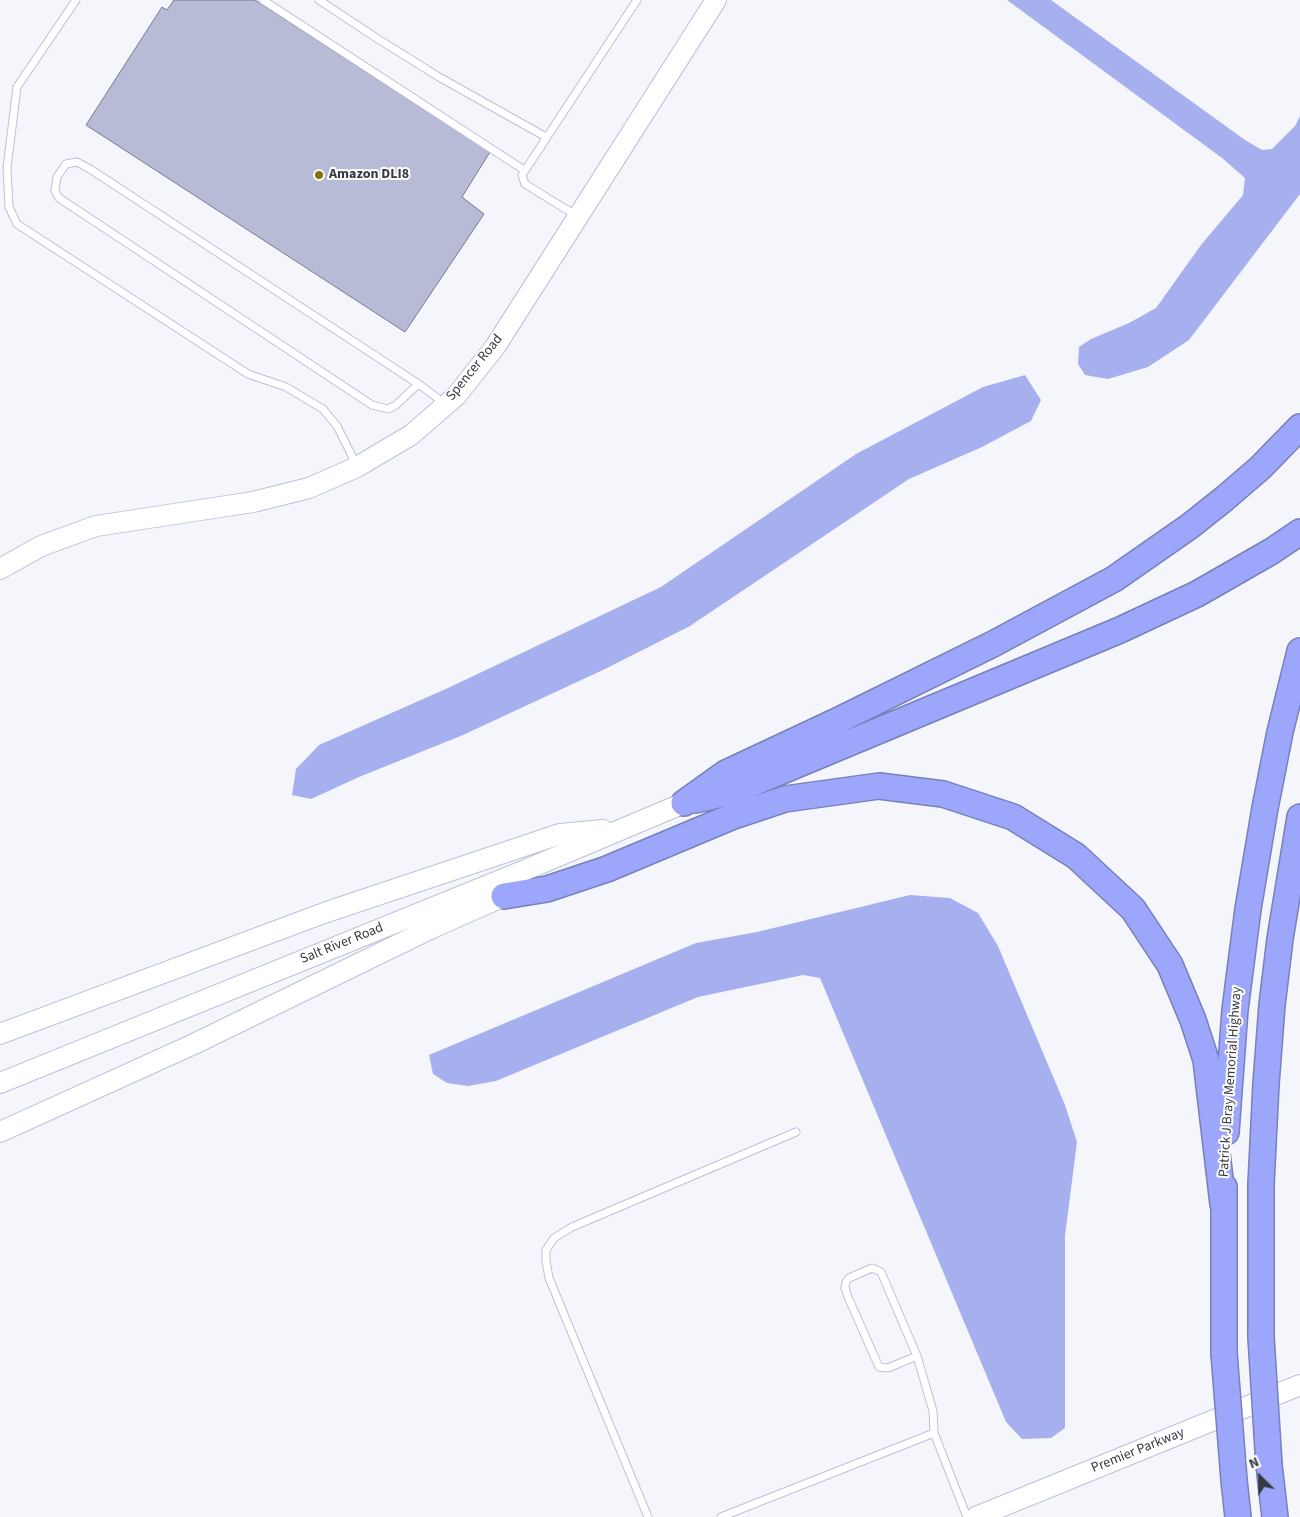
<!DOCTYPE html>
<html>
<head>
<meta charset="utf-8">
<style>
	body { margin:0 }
	#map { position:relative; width:1300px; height:1517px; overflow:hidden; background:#f5f6fc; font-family:"Source Sans 3",sans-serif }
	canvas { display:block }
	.north { position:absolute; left:1235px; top:1452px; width:50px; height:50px; -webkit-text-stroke:4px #fff; paint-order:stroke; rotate:337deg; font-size:14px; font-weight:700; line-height:20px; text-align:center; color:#363842 }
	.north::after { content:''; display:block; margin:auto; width:18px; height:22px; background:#363842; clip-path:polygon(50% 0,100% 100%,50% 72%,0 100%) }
</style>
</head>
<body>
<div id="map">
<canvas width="1300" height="1517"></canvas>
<div class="north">N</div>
</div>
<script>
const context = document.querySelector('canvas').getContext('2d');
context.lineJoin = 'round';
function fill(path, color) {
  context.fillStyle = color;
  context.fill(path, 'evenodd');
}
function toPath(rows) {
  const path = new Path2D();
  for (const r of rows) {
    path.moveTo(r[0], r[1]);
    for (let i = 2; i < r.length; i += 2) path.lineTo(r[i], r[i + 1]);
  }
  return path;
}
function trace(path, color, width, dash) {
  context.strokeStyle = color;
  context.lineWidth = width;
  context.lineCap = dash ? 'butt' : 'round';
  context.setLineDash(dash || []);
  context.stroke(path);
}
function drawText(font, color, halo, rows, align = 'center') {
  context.font = font + ' "Source Sans 3",sans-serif';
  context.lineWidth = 4;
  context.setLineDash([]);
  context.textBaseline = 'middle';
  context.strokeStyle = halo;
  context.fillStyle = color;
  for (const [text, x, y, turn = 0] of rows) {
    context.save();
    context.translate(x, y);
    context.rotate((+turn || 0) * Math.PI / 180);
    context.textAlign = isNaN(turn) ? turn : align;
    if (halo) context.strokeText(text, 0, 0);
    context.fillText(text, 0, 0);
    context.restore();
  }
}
const water = toPath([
	[1007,0,1051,0,1245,140,1262,150,1272,149,1295,126,1300,116,1300,194,1189,340,1148,367,1108,379,1085,375,1078,364,1079,347,1091,339,1129,323,1156,308,1201,245,1243,195,1245,178,1222,158],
	[1025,375,1041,400,1031,421,982,447,909,479,690,626,605,669,463,735,359,777,311,799,292,795,296,769,319,745,448,688,661,587,856,454,983,387],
	[910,895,950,898,978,913,998,946,1065,1105,1077,1142,1065,1236,1065,1428,1051,1438,1022,1439,1006,1422,820,978,803,975,698,997,496,1081,468,1086,447,1083,433,1074,429,1055,696,943,757,932]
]);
const building = toPath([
	[174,0,255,0,490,152,462,197,484,214,405,332,86,125,162,7,167,10,174,0]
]);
const lane = toPath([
	[76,0,17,87,7,168,9,207,17,224,248,374,286,387,323,409,337,426,356,464],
	[263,0,524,170],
	[319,0,378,39,439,77,546,137],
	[577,216,525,184,522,175,637,0],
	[420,385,90,169,77,162,66,164,57,177,55,191,59,198,372,405,388,409,396,405,415,387,420,385,444,403],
	[934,1433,967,1517],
	[648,1517,549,1278,546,1261,546,1250,554,1238,572,1227,796,1132],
	[721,1517,934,1433,933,1411,917,1356,881,1272,872,1268,849,1278,846,1282,845,1288,848,1297,879,1367,888,1368,917,1356]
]);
const secondary = toPath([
	[0,569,41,546,96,526,253,502,309,488,357,467,411,435,456,396,495,347,716,0],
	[0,1034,324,913,560,834,603,830],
	[0,1083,523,871,684,803],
	[0,1132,194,1044,432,928,518,890],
	[976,1517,1300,1385]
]);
const highway = toPath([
	[696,800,734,791,1120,630,1197,594,1272,551,1300,532],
	[684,803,726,773,837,721,993,644,1114,579,1190,526,1224,499,1260,468,1300,427],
	[504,896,547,889,607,869,731,817,785,799,879,786,943,794,1013,817,1076,856,1133,909,1170,965,1193,1020,1206,1060,1223,1204],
	[1226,1132,1235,1010,1248,909,1265,808,1280,732,1300,651],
	[1224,1187,1224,1353],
	[1261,1337,1261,1184,1266,1084,1272,1005,1280,939,1300,817],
	[1269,1465,1275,1517],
	[1234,1480,1238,1517]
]);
const highwayBridge = toPath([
	[1261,1337,1269,1465],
	[1224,1353,1234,1480]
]);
const markers = [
	[319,175,5,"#837212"]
];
const poiNames = [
	["Amazon DLI8",329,175]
];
const streetNames = [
	["Spencer Road",475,368,-51],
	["Salt River Road",342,944,-22],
	["Patrick J Bray Memorial Highway",1231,1082,-86],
	["Premier Parkway",1138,1451,-22]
];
fill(water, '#a7b0ee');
fill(building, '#b7bbd6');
trace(building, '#757992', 1);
trace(lane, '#bcc0db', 9);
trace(secondary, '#bcc0db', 22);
trace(highway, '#7880ba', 28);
trace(lane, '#fff', 7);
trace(secondary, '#fff', 20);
trace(highway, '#9ca6fa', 25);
trace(highwayBridge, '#7880ba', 28, []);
trace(highwayBridge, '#9ca6fa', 25);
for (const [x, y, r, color] of markers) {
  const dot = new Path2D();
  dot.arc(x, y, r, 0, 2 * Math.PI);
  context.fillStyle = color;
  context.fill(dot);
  trace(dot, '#fff', 2);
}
drawText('bold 14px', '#363842', '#fff', poiNames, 'left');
drawText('14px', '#363842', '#fff', streetNames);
</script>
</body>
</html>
